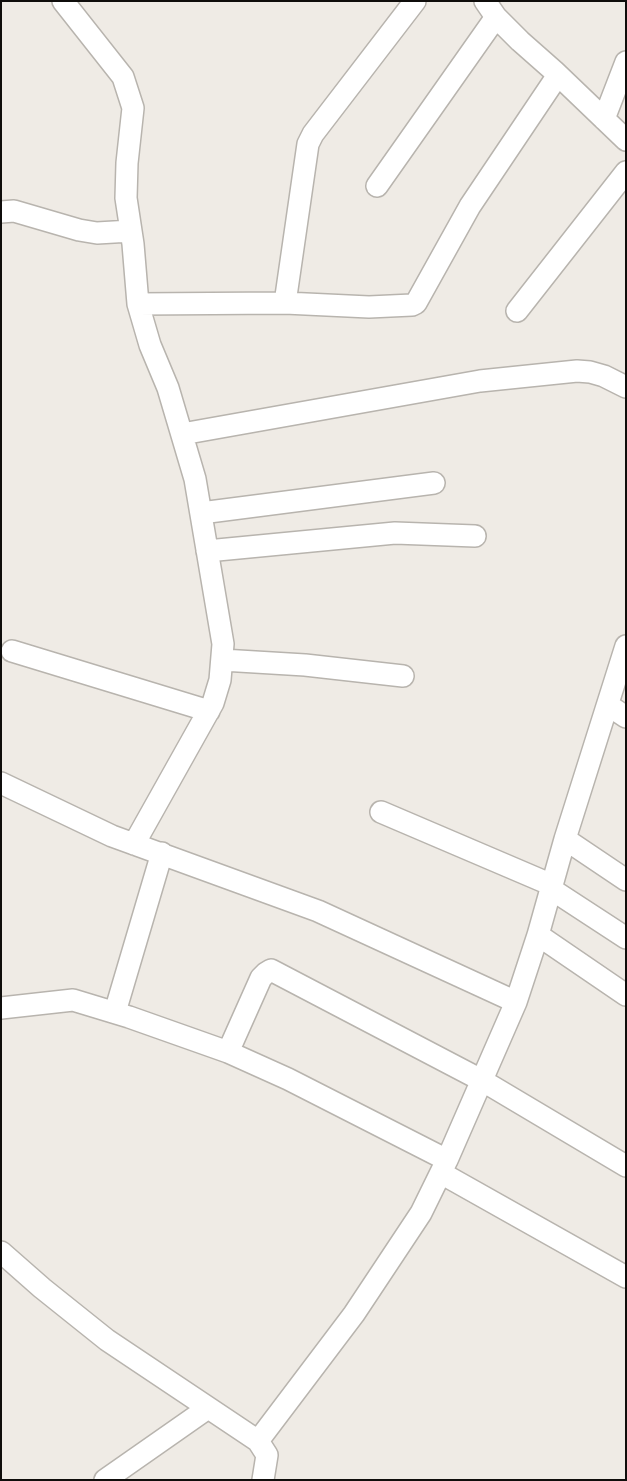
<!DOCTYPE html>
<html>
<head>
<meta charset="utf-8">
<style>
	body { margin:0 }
	#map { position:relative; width:627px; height:1481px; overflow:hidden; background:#efebe5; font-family:"Roboto Condensed",sans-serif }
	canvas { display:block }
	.frame { position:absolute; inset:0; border:2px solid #0f0d0b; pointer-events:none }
</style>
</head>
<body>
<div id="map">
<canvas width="627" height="1481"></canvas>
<div class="frame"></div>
</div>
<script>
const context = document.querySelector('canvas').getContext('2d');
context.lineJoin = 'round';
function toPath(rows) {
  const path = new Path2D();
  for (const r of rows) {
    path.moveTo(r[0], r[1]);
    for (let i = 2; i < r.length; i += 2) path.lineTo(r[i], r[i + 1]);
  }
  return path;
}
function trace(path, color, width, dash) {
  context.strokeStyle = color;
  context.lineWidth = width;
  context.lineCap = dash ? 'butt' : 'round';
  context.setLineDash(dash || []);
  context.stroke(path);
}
const street = toPath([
	[63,1,123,77,133,108,127,163,126,198,133,244,138,304,150,345,168,388,195,479,223,644,220,680,213,703,134,844],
	[485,1,496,17,520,41,554,71,626,140],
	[604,119,626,62],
	[377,186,496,17],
	[1,212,14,211,79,230,97,233,131,231],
	[285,303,308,144,313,134,415,1],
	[138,304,285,303,369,307,412,305,416,303,470,206,558,75],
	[517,311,626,172],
	[182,434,480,381,577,371,590,372,604,376,626,387],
	[201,513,434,483],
	[207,551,395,533,475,536],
	[12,651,209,711],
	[222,660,305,665,403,676],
	[608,705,626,717],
	[1,783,112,836,318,911,516,1002],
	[381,812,552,885],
	[565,839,626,880],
	[551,889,626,938],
	[538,935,626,995],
	[1,1008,73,1000,129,1017,228,1052,288,1079,447,1160],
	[115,1012,162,853],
	[228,1052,261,978,266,973,271,970,483,1081,626,1166],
	[441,1173,626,1277],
	[1,1252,42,1288,107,1340,258,1441,267,1455,263,1480],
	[258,1441,354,1314,421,1213,447,1160,516,1002,538,935,565,839,626,646],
	[105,1480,208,1408]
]);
trace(street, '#b8b4ae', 24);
trace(street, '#fff', 21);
</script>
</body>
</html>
